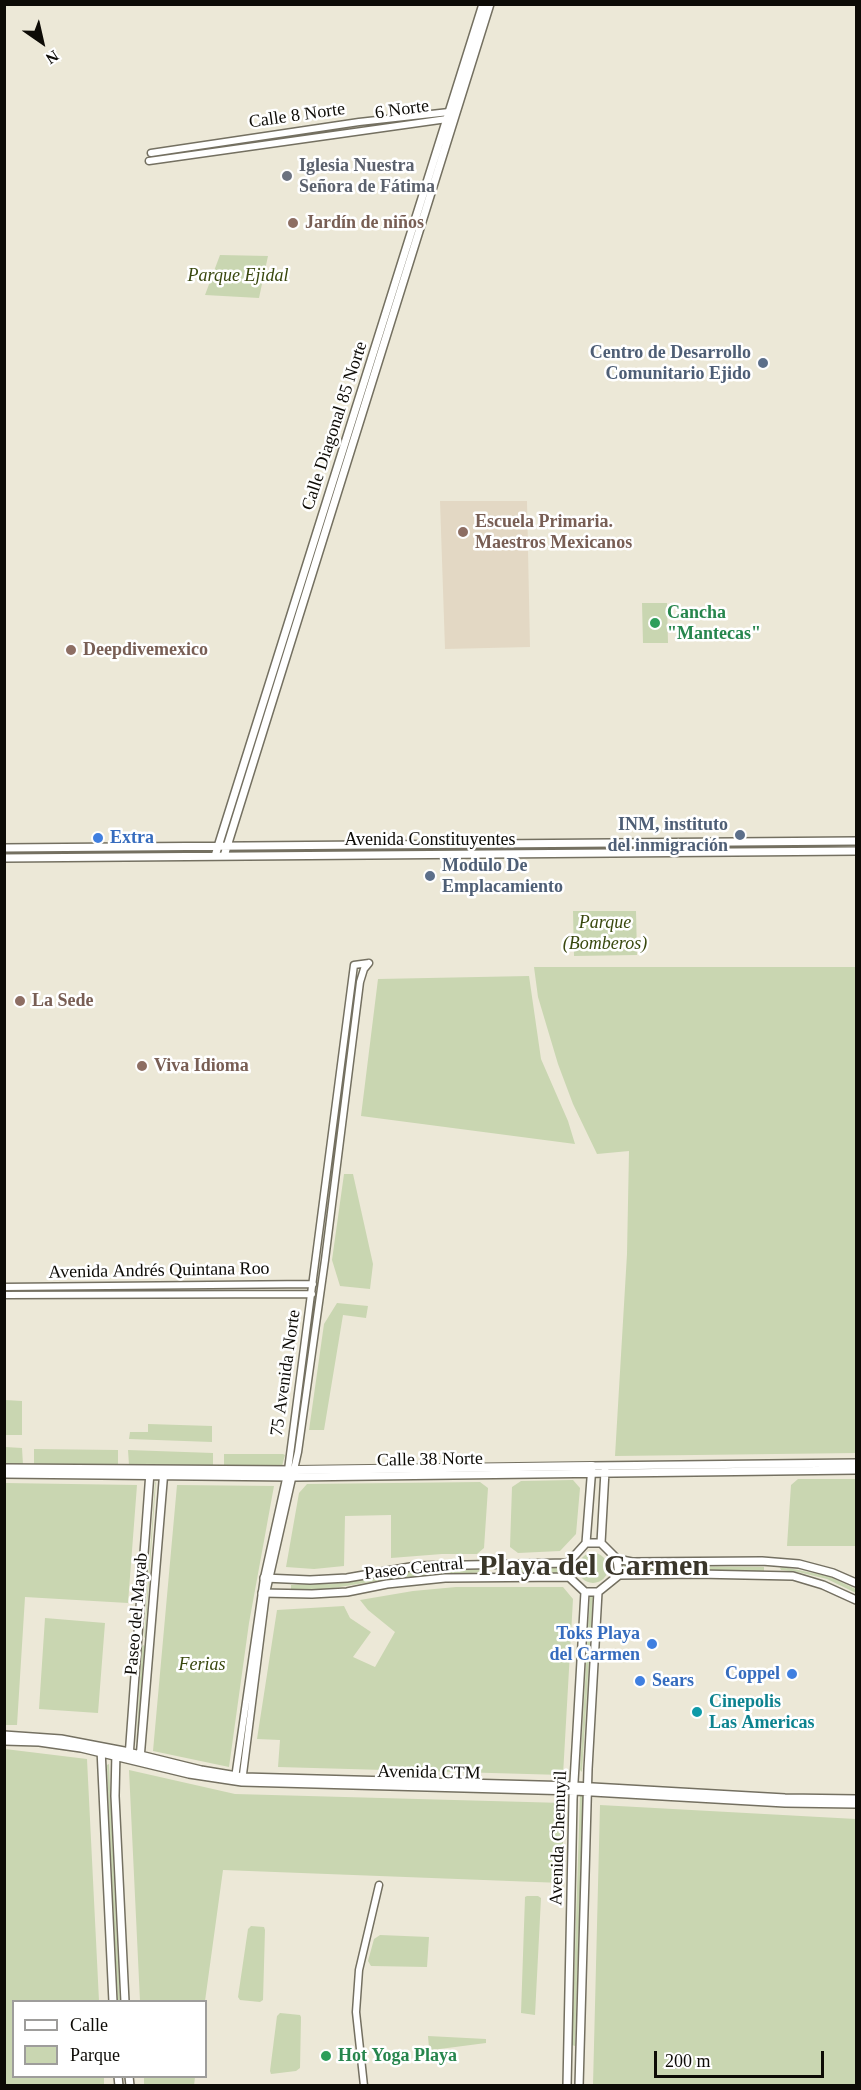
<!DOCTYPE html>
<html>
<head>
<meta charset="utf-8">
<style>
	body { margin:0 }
	#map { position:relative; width:861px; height:2090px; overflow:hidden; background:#ece8d7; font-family:"Times New Roman",serif }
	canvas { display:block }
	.frame { position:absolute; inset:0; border:6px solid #0d0b06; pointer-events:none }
	.legend { position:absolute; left:12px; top:2000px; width:195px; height:78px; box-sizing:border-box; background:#fff; border:2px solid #9e9d9b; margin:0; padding:8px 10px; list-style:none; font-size:18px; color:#0d0b06 }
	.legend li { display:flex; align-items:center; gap:12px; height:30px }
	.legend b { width:30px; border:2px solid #9e9d9b }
	.north { position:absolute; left:12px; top:12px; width:60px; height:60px; -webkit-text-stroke:4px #fff; paint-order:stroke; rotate:146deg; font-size:16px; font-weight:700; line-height:24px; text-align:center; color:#0d0b06 }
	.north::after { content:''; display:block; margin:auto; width:21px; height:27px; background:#0d0b06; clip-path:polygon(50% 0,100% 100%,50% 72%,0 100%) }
	.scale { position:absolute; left:654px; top:2051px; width:170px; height:27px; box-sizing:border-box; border:3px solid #0d0b06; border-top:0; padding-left:8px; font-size:18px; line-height:21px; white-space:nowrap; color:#0d0b06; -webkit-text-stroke:4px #fff; paint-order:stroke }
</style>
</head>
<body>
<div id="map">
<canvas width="861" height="2090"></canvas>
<div class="frame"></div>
<ul class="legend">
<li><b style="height:8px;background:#fff"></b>Calle</li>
<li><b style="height:16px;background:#c9d6b1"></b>Parque</li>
</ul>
<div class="north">N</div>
<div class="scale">200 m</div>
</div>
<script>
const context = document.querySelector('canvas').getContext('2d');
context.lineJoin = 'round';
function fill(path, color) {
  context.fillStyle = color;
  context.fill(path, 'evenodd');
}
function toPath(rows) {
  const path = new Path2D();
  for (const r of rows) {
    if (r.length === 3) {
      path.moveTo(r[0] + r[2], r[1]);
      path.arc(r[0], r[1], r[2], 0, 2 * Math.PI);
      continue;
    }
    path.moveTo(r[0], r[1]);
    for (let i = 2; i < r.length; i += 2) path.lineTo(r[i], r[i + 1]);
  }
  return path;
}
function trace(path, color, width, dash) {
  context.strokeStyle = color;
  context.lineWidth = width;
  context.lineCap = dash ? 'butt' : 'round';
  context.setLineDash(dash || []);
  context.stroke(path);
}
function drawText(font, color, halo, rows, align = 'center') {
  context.font = font + ' "Times New Roman",serif';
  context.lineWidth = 5;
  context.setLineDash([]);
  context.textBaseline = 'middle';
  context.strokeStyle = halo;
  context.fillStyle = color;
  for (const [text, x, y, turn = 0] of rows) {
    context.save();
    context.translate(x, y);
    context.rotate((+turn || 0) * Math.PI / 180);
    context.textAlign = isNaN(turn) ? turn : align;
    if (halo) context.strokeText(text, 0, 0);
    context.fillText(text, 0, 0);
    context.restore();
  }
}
const education = toPath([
	[440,501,527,501,530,647,445,649]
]);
const green = toPath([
	[220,255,268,256,259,298,205,295],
	[642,603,667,603,668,643,643,643],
	[821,844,823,846,820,848,739,847,742,845],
	[632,846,634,848,630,850,549,851,547,849],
	[727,846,730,847,727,848,643,848],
	[346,849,348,851,346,853,232,853,231,851],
	[209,850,210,852,208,853,129,854,127,853,129,851],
	[573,911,636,911,637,955,574,956],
	[534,967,856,967,856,1453,615,1456,627,1254,629,1151,597,1154,573,1104,558,1064,538,997],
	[529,976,541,1059,568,1121,575,1144,361,1116,378,979],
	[344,1174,353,1174,373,1264,370,1289,340,1286,332,1260],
	[337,1303,368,1306,366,1318,343,1315,324,1430,309,1430,324,1324],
	[5,1400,22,1401,22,1435,5,1435],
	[148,1424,212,1426,212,1442,129,1439,130,1432,148,1432],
	[5,1447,22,1448,23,1465,5,1465],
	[34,1449,118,1450,118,1465,34,1465],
	[128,1450,213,1453,213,1465,129,1465],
	[224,1454,283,1454,285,1455,282,1466,224,1466],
	[798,1479,856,1479,856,1546,787,1546,791,1485],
	[573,1480,580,1488,576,1534,560,1551,518,1553,510,1547,512,1487,521,1481],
	[156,1481,145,1637,144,1638,155,1483],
	[480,1482,488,1488,484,1548,477,1554,442,1554,391,1558,391,1515,345,1516,344,1566,314,1569,286,1567,299,1493,307,1484],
	[5,1483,137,1485,128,1603,25,1597,17,1725,5,1725],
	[177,1485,274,1486,249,1623,229,1767,153,1751],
	[593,1568,15],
	[622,1565,633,1566,764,1567,764,1571,757,1571,622,1570],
	[783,1567,828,1576,856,1589,856,1593,827,1579,798,1572,781,1570,780,1568],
	[507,1568,563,1568,563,1573,505,1573,504,1571],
	[483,1569,485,1572,389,1579,327,1589,291,1589,291,1585,343,1583,400,1573],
	[456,1587,563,1587,573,1599,563,1775,278,1767,280,1740,257,1739,277,1610,344,1606,350,1618,371,1632,353,1657,375,1667,395,1632,368,1610,360,1600,413,1591],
	[590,1596,593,1596,582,1772,580,1770],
	[45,1618,105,1623,98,1713,39,1709],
	[144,1645,145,1647,136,1747,142,1646],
	[5,1749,87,1759,99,2001,14,2002,14,2076,104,2077,104,2085,5,2085],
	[109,1764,115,1902,120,2002,118,2001,113,1903,107,1765],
	[129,1770,235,1794,564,1803,562,1883,223,1870,205,2001,140,2001],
	[580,1796,583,1796,575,2046,572,2045],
	[600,1805,856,1819,856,2085,593,2085],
	[527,1896,538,1896,541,1898,535,2015,521,2013,525,1897],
	[251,1926,264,1927,265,1930,263,2000,260,2002,240,2000,238,1997,248,1929],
	[380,1935,429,1937,427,1967,371,1966,368,1961,374,1939],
	[280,2013,300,2015,301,2017,300,2068,296,2071,271,2074,270,2071,277,2016],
	[428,2036,486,2039,486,2043,432,2050,429,2048],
	[144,2077,144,2076,195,2077,194,2086,144,2085]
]);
const tertiary = toPath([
	[151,153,359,122,449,112],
	[149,161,447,119],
	[4,1287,313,1284],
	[4,1295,312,1294],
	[235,1778,264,1578,288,1470,354,965,369,963],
	[242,1782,266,1593,298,1452,325,1260,360,982,364,969,369,963],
	[364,2086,356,2012,359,1970,379,1885]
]);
const secondary = toPath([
	[4,848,856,841],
	[215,856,483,4],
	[224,856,490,4],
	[4,858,856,851],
	[4,1468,295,1470],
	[4,1474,293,1477,856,1470],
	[586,1543,592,1466,856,1463],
	[586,1543,568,1563,569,1577,585,1592,598,1592,619,1575],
	[586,1543,601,1543,617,1559,619,1575],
	[601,1543,605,1471],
	[617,1559,632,1562,762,1561,799,1564,833,1573,856,1583],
	[619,1575,697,1574,793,1576,823,1585,856,1600],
	[264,1578,310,1580,347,1578,416,1566,568,1563],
	[262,1593,312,1594,347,1592,387,1584,445,1578,569,1577],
	[4,1735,61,1739,124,1751,201,1770,243,1777,575,1786,785,1798,856,1799],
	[4,1741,39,1742,81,1748,189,1774,242,1782,575,1791,785,1803,856,1804],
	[101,1749,113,2002],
	[116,1752,115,1796,125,2002],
	[129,1757,150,1472],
	[140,1759,164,1470],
	[118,2076,119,2086],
	[129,2076,130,2086],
	[567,2086,573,1799,585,1592],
	[579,2086,588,1769,598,1592]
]);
const primary = toPath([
	[295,1470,592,1466]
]);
const markers = [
	[287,176,6,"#6b7280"],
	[293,223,6,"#8d6e63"],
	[763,363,6,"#5c6f8a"],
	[463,532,6,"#8d6e63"],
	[655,623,6,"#2e9e5b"],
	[71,650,6,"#8d6e63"],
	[740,835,6,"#5c6f8a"],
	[98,838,6,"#3f7fe0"],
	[430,876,6,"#5c6f8a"],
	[20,1001,6,"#8d6e63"],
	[142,1066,6,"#8d6e63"],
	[652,1644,6,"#3f7fe0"],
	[792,1674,6,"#3f7fe0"],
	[640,1681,6,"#3f7fe0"],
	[697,1712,6,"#0f9aa8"],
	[326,2056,6,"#2e9e5b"]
];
const streetNames = [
	["6 Norte",402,110,-8],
	["Calle 8 Norte",297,116,-8],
	["Calle Diagonal 85 Norte",335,426,-72],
	["Avenida Constituyentes",430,840],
	["Avenida Andrés Quintana Roo",159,1271,-1],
	["75 Avenida Norte",286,1373,-82],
	["Calle 38 Norte",430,1460,-1],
	["Paseo Central",414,1569,-6],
	["Paseo del Mayab",137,1614,-85],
	["Avenida CTM",429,1773,1],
	["Avenida Chemuyil",559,1838,-88]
];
const worshipNames = [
	["Iglesia Nuestra",299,166],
	["Señora de Fátima",299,187]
];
const educationNames = [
	["Jardín de niños",305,223],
	["Escuela Primaria.",475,522],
	["Maestros Mexicanos",475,543],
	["Deepdivemexico",83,650],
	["La Sede",32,1001],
	["Viva Idioma",154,1066]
];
const parkNames = [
	["Parque Ejidal",238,276],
	["Parque",605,923],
	["(Bomberos)",605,944],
	["Ferias",202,1665]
];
const serviceNames = [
	["Centro de Desarrollo",751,353],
	["Comunitario Ejido",751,374],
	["INM, instituto",728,825],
	["del inmigración",728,846],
	["Modulo De",442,866,"left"],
	["Emplacamiento",442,887,"left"]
];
const leisureNames = [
	["Cancha",667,613],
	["\"Mantecas\"",667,634],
	["Hot Yoga Playa",338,2056]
];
const shopNames = [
	["Extra",110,838],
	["Toks Playa",640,1634,"right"],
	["del Carmen",640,1655,"right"],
	["Coppel",780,1674,"right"],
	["Sears",652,1681]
];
const cultureNames = [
	["Cinepolis",709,1702],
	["Las Americas",709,1723]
];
const townNames = [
	["Playa del Carmen",594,1567]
];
fill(education, '#e3d8c4');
fill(green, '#c9d6b1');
trace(tertiary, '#747061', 9);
trace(secondary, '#747061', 10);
trace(primary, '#747061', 10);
trace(tertiary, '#fff', 6);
trace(secondary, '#fff', 7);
trace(primary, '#fff', 8);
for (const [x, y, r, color] of markers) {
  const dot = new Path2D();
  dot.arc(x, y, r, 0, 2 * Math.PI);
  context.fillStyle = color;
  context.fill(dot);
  trace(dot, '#fff', 2);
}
drawText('18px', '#0d0b06', '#fff', streetNames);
drawText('bold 18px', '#5b616d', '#fff', worshipNames, 'left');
drawText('bold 18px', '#785e54', '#fff', educationNames, 'left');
drawText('italic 18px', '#39480e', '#fff', parkNames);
drawText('bold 18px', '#4e5e75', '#fff', serviceNames, 'right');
drawText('bold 18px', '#27864d', '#fff', leisureNames, 'left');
drawText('bold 18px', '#366cbe', '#fff', shopNames, 'left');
drawText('bold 18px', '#0d838f', '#fff', cultureNames, 'left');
drawText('bold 30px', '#3a362a', '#fff', townNames);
</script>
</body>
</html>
